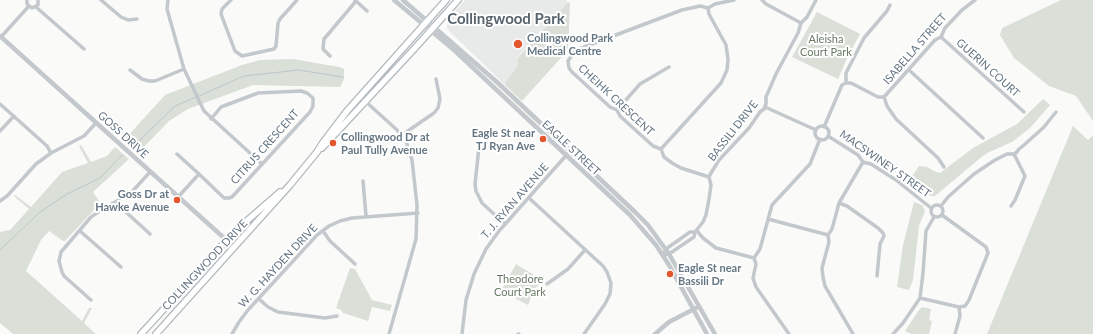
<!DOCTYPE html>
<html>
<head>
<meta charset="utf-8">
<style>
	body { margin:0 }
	canvas { display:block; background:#fafaf8 }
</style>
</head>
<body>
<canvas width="1093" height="334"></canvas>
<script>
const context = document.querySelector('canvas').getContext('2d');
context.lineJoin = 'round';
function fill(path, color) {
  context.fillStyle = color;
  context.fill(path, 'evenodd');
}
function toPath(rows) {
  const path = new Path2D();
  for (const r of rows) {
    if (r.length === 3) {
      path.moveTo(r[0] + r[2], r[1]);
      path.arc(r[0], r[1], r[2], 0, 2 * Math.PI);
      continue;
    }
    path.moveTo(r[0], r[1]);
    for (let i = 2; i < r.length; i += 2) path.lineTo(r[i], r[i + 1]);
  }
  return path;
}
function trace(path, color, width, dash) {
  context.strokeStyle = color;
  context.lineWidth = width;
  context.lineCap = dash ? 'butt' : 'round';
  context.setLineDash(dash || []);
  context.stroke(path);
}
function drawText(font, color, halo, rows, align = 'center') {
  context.font = font + ' Lato,sans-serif';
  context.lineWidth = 4;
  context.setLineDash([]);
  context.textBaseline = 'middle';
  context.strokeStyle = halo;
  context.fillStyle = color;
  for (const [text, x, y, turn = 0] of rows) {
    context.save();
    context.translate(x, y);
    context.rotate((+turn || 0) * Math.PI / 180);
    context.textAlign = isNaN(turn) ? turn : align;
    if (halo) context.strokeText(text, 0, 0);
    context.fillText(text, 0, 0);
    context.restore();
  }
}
const built = toPath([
	[465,0,567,0,567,3,516,59,518,61,517,67,506,81,505,85,447,29,447,23,450,16]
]);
const green = toPath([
	[1061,0,1093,0,1093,132,1093,121,1076,96,1049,86,1014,58,1000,35,1002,28],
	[570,2,568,50,522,101,505,85,506,81,517,67,518,61,516,60,567,3],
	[817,12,860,34,848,56,838,79,792,57],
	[293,59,339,67,344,69,344,79,340,87,253,85,188,109,169,121,139,152,125,139,165,95,242,65,260,60],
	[1043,99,1050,105,1030,128,1012,142,987,153,979,159,935,196,931,196,908,182,919,166,927,167,936,172,940,173,973,148,1017,124],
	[1073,126,1088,140,1093,135,1093,334,987,334],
	[81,145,91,162,107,156,115,147,129,159,93,192,101,204,94,210,65,241,63,241,49,231,41,240,26,271,82,321,89,308,92,308,84,323,96,334,13,334,0,323,0,232,10,230,29,209,14,196,15,195,31,207,62,172,88,163,79,146],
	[914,202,922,205,925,211,919,226,913,280,909,290,897,287,903,245],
	[516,264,544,281,534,289,528,305,501,291],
	[350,268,355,269,372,300,392,305,390,311,372,307,368,321,343,313,341,310,336,308],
	[922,307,931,309,929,320,932,321,929,334,911,334,905,331,919,310]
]);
const stream = toPath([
	[199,96,244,76,299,70,343,77],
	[137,143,175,106,196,97],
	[0,250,40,212,67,194,100,178,122,155]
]);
const minor = toPath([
	[27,0,27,4,32,8,38,5,38,0],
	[101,0,121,17,128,20,137,19],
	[168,0,167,9,184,69,204,111,262,164],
	[231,0,222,9,221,14,235,51,242,56,274,49,276,46,278,23,280,19,297,0],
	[355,0,367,11],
	[762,0,766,4,801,23],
	[36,7,84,49],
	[1,37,29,6],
	[941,37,1024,112],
	[330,56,323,49,324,39,356,1],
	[130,70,142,79,149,81,155,81,184,69],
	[909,70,983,138],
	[846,83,846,73,864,38,887,11,890,5],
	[884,97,887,106,896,119,938,158,944,167],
	[364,100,397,130,406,141,412,160,417,205,416,239,389,334],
	[0,104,47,146,51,153],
	[765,107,816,130],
	[617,110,640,84,669,67],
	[822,133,7],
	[824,127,842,85,846,83,851,83,878,97,884,97,935,40,941,37,945,28,962,10,975,0],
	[0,131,14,116],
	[402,135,434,113,438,108,440,99,436,79],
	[828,136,858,155,863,162,871,164,896,180,931,208],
	[479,147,475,184,476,191,482,203,505,224],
	[661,149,721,83,727,70,728,59,726,45,709,14,708,8],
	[177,154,199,174],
	[709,177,681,168,672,163,664,157,661,149,653,146,620,116,617,110,610,107,572,72,569,68,568,61,574,52,584,47,682,10,700,6,708,8,715,4,734,0],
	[363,181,366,216],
	[178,197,199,174,224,198,229,198,232,197,310,112,313,106,313,98,307,93,301,91,258,93,221,107,211,119],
	[529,198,603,266,607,272,611,283,610,294,605,304,584,334],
	[0,201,7,196,36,164,51,153,84,136,96,123],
	[116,203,150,234],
	[839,203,847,206,878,228,883,233,884,236,880,244,877,276],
	[937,211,6],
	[941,206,948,197,974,174,995,160,1007,154,1014,154,1017,152,1019,149,1024,145,1044,127,1056,112],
	[1011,206,1015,200,1025,176,1014,154],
	[768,219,828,235],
	[80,231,121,267],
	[323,231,330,241,355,264],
	[697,231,703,238,716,248,754,258,760,249,772,205,810,164,820,139],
	[663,255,669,254,694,237,695,232,703,222,706,215,709,199,711,185,709,177,711,173,719,160,749,128,760,112,764,109,766,104,766,97,776,74,798,33,801,23,807,17,816,0],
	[663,255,666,249,690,232,695,232],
	[754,258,756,264,753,278,756,287,789,334],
	[547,284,568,269,585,250],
	[920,298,959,307,965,306,969,300,988,253,986,247,942,215],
	[259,299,268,307,278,312,325,318,337,316],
	[91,300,64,276,62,272,59,261,61,252,91,217,104,208,130,194,150,172],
	[232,334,239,322,248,310,317,235,329,226,340,221,352,218,418,213],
	[462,334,466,300,474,274,486,249,499,231,570,151],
	[518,334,519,334],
	[853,334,825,286,823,277,822,268,829,242,828,235,832,229,839,203,863,162],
	[893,334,903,323,920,298,923,273,926,231,934,217],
	[955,334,960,316,959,307]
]);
const tertiary = toPath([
	[394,0,454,50,630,215,656,245,669,265,707,334],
	[403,0,498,83,635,212,648,225,669,254,715,334],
	[0,36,234,247],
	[655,334,669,322,696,308]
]);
const secondary = toPath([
	[322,148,415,48,458,0],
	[141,334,234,232,280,192],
	[156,334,290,185,317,152,322,144,347,111,446,0]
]);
const markers = [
	[518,44,5,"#e4572e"],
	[543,139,4,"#e4572e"],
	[333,143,4,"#e4572e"],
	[177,200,4,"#e4572e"],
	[670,274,4,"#e4572e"]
];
const poiNames = [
	["Collingwood Park",527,38],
	["Medical Centre",527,51],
	["Eagle St near",535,133,"right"],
	["TJ Ryan Ave",535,146,"right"],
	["Collingwood Dr at",341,137],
	["Paul Tully Avenue",341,150],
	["Goss Dr at",169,194,"right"],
	["Hawke Avenue",169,207,"right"],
	["Eagle St near",678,268],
	["Bassili Dr",678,281]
];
const parkNames = [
	["Aleisha",826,39],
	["Court Park",826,52],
	["Theodore",520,279],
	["Court Park",520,292]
];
const streetNames = [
	["ISABELLA STREET",915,49,-49],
	["GUERIN COURT",988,68,42],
	["CHEIHK CRESCENT",616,100,43],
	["BASSILI DRIVE",733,131,-52],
	["GOSS DRIVE",123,135,42],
	["CITRUS CRESCENT",265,147,-48],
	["EAGLE STREET",571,148,43],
	["MACSWINEY STREET",885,164,35],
	["T. J. RYAN AVENUE",515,201,-49],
	["COLLINGWOOD DRIVE",205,265,-47],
	["W. G. HAYDEN DRIVE",278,266,-47]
];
const districtNames = [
	["Collingwood Park",506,19]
];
fill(built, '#e8e9e9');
fill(green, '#dadfd7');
trace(stream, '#bbc7cb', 1);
trace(secondary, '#b3babf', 8);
trace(minor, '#c3c8cc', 3.5);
trace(tertiary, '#c3c8cc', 4.5);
trace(secondary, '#fff', 5.5);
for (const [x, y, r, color] of markers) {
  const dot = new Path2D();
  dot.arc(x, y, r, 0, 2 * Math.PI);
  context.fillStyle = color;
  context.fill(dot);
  trace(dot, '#fff', 1.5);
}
drawText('bold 11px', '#657683', '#fff', poiNames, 'left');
drawText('11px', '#687a64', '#fff', parkNames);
drawText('11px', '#657683', '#fff', streetNames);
drawText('bold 15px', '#57646e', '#fff', districtNames);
</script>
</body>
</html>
